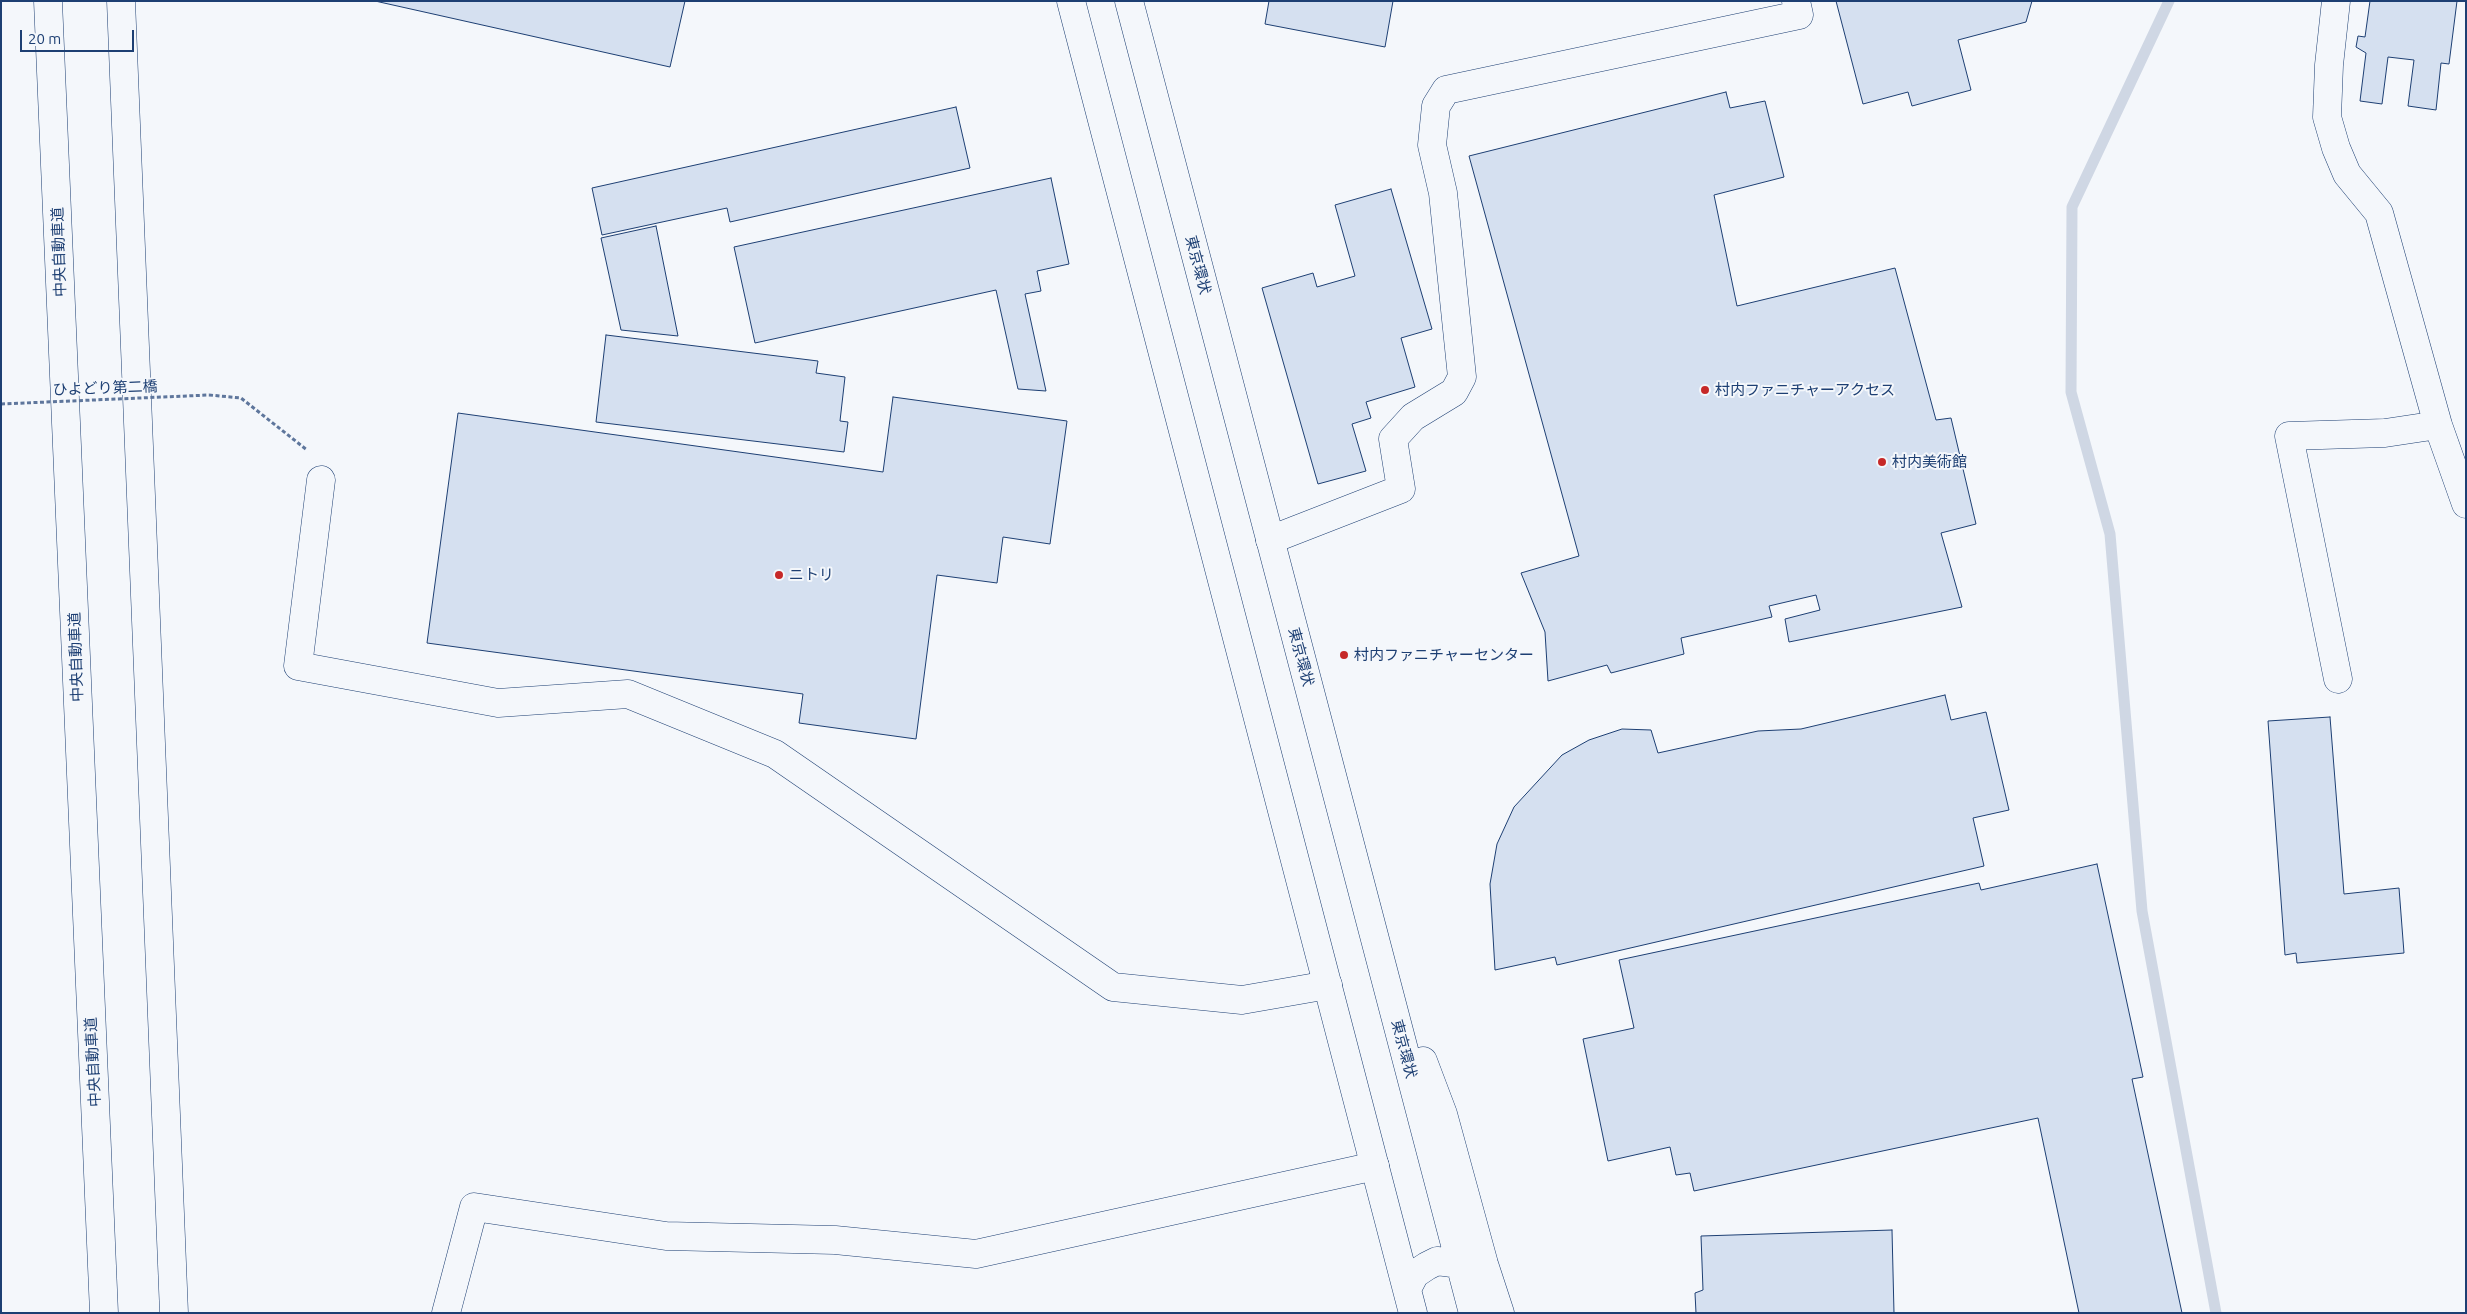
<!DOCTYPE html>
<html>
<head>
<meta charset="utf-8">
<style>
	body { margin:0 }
	#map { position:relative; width:2467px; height:1314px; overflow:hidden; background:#f4f7fb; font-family:Ubuntu,sans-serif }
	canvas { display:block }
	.frame { position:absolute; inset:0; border:2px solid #1d3f73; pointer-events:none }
	.scale { position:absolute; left:20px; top:30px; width:114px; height:22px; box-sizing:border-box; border:2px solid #1d3f73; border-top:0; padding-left:6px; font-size:15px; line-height:18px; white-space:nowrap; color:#1d3f73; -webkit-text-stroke:4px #f4f7fb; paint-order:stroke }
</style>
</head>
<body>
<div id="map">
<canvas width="2467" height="1314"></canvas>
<div class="frame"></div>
<div class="scale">20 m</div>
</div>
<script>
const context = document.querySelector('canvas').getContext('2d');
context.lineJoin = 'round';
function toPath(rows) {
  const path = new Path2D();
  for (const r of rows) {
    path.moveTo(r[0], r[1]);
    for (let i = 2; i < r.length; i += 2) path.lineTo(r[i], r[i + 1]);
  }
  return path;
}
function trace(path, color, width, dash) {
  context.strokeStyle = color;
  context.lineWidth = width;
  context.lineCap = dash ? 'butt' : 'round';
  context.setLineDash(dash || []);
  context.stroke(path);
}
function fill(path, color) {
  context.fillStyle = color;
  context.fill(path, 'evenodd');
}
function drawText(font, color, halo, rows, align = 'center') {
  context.font = font + ' Ubuntu,"Noto Sans JP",sans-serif';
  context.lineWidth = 4;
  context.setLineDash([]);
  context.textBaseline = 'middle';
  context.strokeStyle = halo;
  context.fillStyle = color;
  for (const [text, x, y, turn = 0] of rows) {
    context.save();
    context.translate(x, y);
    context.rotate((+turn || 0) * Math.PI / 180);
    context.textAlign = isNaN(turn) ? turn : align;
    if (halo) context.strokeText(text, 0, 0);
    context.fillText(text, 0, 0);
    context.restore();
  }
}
const stream = toPath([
	[2169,1,2072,207,2071,392,2110,534,2142,911,2216,1313]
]);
const building = toPath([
	[375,1,685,1,670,67,375,1],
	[1269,1,1393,1,1385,47,1265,24,1269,1],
	[1836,1,2032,1,2026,22,1958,40,1971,90,1912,106,1908,92,1863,104,1836,1],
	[2370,1,2457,1,2449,64,2441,63,2436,110,2408,106,2414,60,2388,57,2382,104,2360,101,2366,53,2356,47,2358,36,2365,37,2370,1],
	[1726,92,1730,108,1765,101,1784,177,1714,195,1737,306,1895,268,1936,420,1951,418,1976,524,1941,533,1962,607,1789,642,1785,619,1820,610,1816,595,1769,606,1772,617,1681,638,1684,654,1611,673,1607,665,1548,681,1545,632,1521,573,1579,556,1469,156,1726,92],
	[956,107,970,168,730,222,727,208,602,235,592,188,956,107],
	[1051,178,1069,264,1037,271,1041,291,1025,294,1046,391,1018,389,996,290,755,343,734,247,1051,178],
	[1391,189,1432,329,1401,338,1415,387,1366,402,1371,418,1352,424,1366,471,1318,484,1262,288,1313,273,1317,287,1355,276,1335,205,1391,189],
	[656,226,678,336,621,330,601,238,656,226],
	[606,335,818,361,816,373,845,377,840,421,848,422,844,452,596,422,606,335],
	[893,397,1067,421,1050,544,1003,537,997,583,937,575,916,739,799,723,803,694,427,643,458,413,883,472,893,397],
	[1945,695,1951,720,1986,712,2009,810,1973,818,1984,866,1557,965,1555,957,1495,970,1490,884,1497,844,1514,807,1562,755,1589,740,1622,729,1651,730,1658,753,1758,731,1801,729,1945,695],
	[2330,717,2344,894,2399,888,2404,953,2297,963,2296,953,2285,955,2268,721,2330,717],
	[2097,864,2143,1077,2132,1079,2182,1313,2079,1313,2038,1118,1694,1191,1690,1173,1676,1175,1670,1147,1608,1161,1583,1039,1634,1028,1619,960,1979,883,1981,890,2097,864],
	[1892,1230,1894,1313,1696,1313,1695,1293,1703,1290,1701,1236,1892,1230]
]);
const path = toPath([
	[209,395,241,398,307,450]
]);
const minor = toPath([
	[2336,1,2329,65,2327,117,2336,148,2347,174,2379,213,2438,425,2466,504],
	[321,480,298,666,498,703,628,694,775,754,1113,987,1242,1000,1328,985],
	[1270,540,1401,489,1393,439,1413,417,1454,392,1462,377,1443,193,1432,145,1436,106,1446,90,1799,15,1796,1],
	[2338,679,2289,436,2385,433,2438,425],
	[446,1313,474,1207,666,1236,835,1240,976,1254,1375,1166]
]);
const highway = toPath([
	[48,1,104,1313],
	[121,1,174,1313],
	[1071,1,1413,1313],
	[1129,1,1473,1313],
	[1423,1061,1443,1114,1484,1264,1500,1313],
	[1407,1289,1415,1274,1427,1266,1437,1261,1460,1264]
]);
const pathBridge = toPath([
	[1,404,209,395]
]);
const markers = [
	[1705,390,5,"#c62828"],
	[1882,462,5,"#c62828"],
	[779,575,5,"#c62828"],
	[1344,655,5,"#c62828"]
];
const streetNames = [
	["中央自動車道",59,252,-92],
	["東京環状",1198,265,75],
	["ひよどり第二橋",105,388,-2],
	["中央自動車道",76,657,-92],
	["東京環状",1301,657,75],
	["東京環状",1404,1049,75],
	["中央自動車道",93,1062,-93]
];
const poiNames = [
	["村内ファニチャーアクセス",1715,390],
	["村内美術館",1892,462],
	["ニトリ",789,575],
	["村内ファニチャーセンター",1354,655]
];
trace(stream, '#cfd7e4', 11);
fill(building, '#d5e0f0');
trace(building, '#1d3f73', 1);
trace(minor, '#1d3f73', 29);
trace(highway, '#1d3f73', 29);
trace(path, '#5e769c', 3, [4, 2.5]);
trace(minor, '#f4f7fb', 28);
trace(highway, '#f4f7fb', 28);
trace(pathBridge, '#5e769c', 3, [4, 2.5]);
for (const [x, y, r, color] of markers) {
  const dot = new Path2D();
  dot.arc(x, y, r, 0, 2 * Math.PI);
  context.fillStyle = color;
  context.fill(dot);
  trace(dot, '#f4f7fb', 2);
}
drawText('15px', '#1d3f73', '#f4f7fb', streetNames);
drawText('15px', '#1d3f73', '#f4f7fb', poiNames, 'left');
</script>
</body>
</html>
